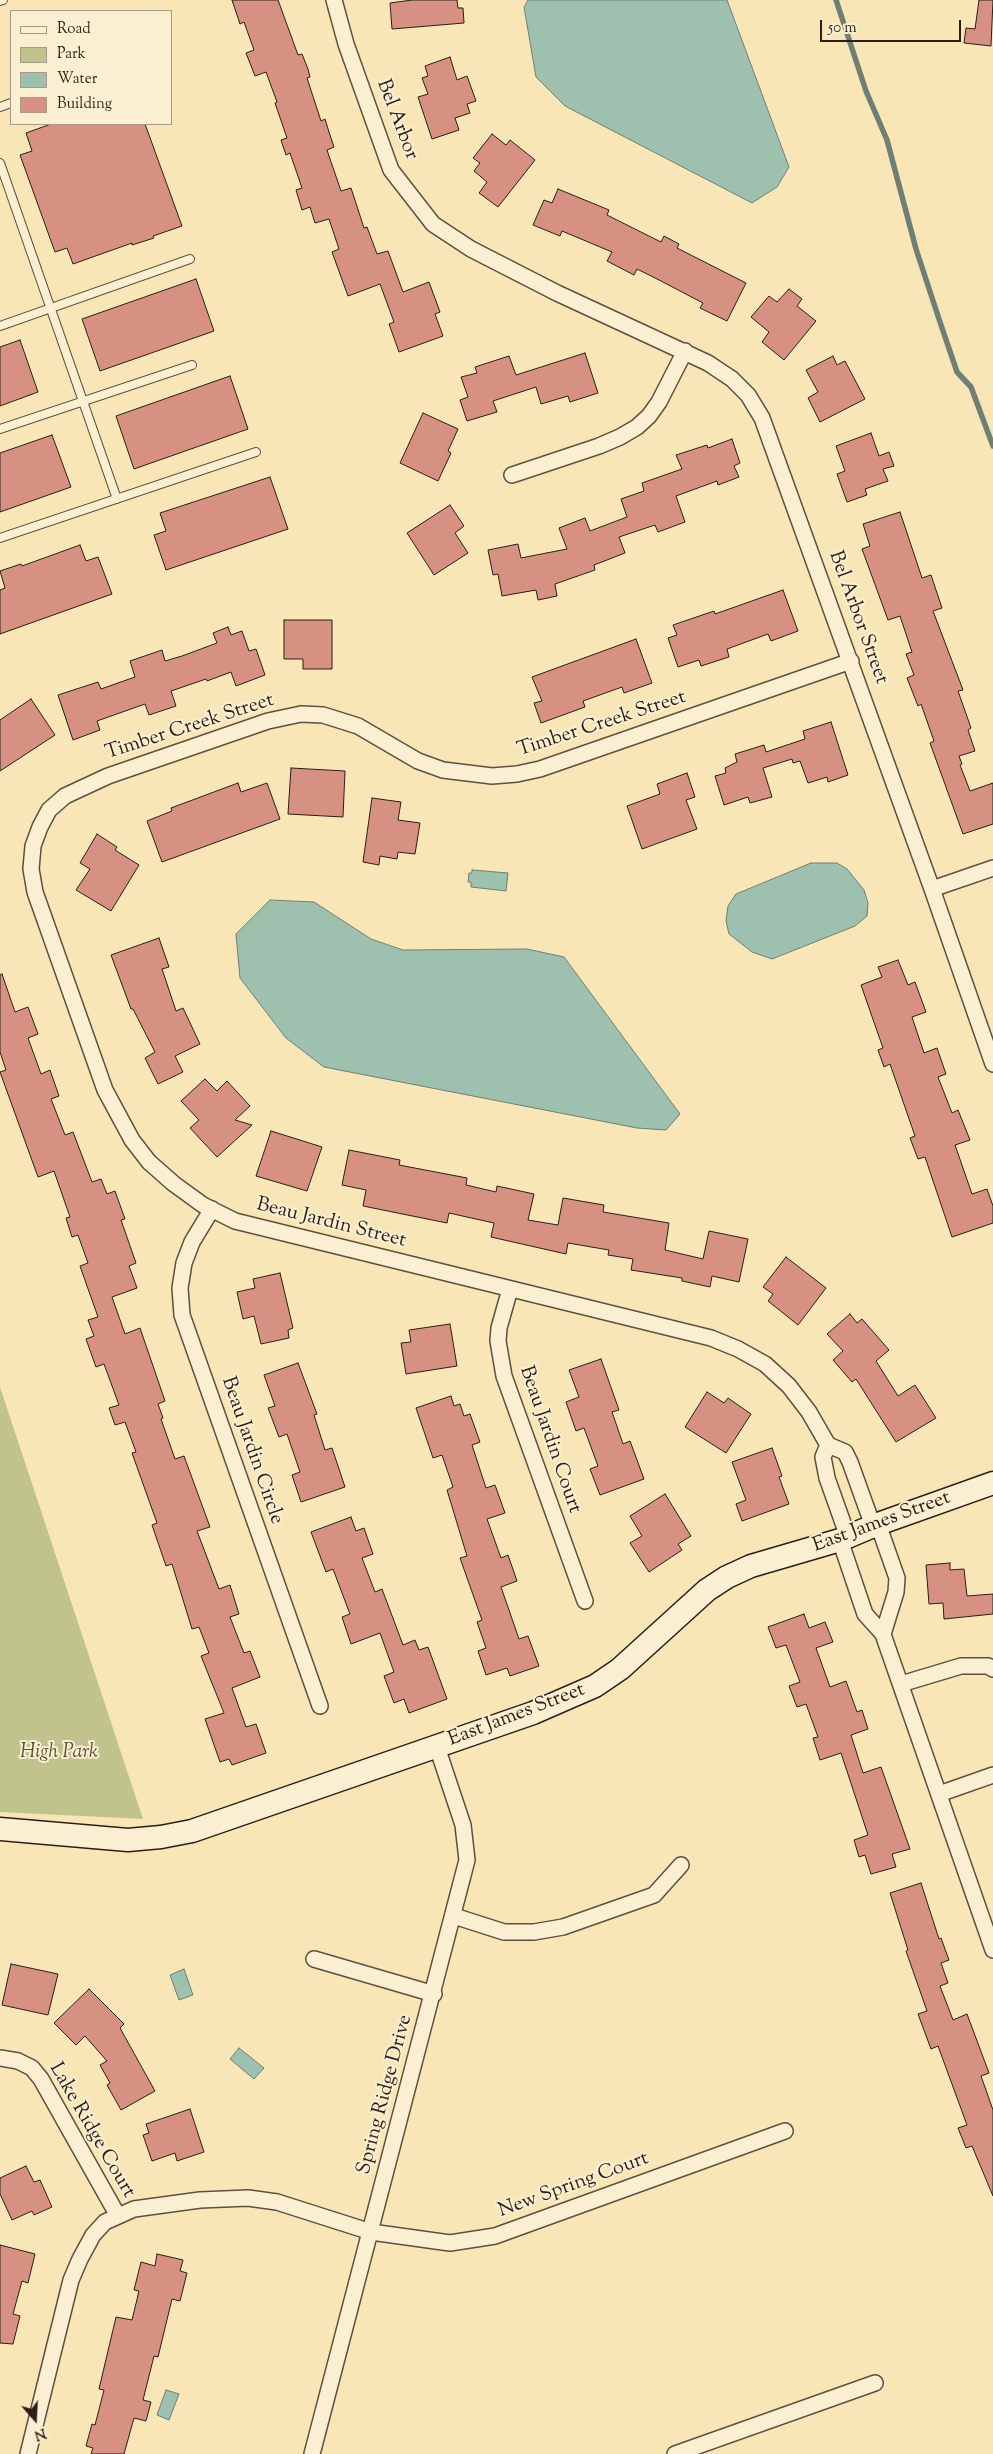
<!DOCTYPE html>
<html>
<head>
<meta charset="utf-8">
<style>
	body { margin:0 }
	#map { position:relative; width:993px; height:2454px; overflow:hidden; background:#f8e6b7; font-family:"Sorts Mill Goudy",serif }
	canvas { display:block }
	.legend { position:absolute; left:10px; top:10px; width:162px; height:115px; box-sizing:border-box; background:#faefd0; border:1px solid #a79b86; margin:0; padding:6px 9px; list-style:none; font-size:15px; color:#2a1e16 }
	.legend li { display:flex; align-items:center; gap:10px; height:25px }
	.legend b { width:25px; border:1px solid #a79b86 }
	.north { position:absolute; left:10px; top:2394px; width:50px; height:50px; -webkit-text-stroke:4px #faefd0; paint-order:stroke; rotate:161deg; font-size:14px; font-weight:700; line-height:20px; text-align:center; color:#2a1e16 }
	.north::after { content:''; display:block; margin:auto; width:18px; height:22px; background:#2a1e16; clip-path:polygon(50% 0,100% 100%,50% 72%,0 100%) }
	.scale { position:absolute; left:820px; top:20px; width:141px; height:22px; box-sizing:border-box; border:2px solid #2a1e16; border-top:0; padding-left:6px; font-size:15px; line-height:18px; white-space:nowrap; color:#2a1e16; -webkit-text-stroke:4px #faefd0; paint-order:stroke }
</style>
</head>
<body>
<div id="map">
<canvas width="993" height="2454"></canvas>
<ul class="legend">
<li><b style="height:6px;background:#faefd0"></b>Road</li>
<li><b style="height:14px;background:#c0c48c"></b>Park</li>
<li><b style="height:14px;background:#9dc0af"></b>Water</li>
<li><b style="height:14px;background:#d79183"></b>Building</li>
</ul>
<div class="north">N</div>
<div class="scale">50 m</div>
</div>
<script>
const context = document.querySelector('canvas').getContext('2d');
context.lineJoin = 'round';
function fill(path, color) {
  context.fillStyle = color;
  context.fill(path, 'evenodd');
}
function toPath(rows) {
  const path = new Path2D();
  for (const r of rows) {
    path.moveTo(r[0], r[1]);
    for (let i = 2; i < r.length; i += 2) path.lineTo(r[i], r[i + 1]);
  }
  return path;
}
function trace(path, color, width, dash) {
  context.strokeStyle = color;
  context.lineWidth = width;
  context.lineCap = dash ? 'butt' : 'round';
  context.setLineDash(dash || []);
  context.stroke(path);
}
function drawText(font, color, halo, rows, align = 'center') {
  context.font = font + ' "Sorts Mill Goudy",serif';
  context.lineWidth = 4;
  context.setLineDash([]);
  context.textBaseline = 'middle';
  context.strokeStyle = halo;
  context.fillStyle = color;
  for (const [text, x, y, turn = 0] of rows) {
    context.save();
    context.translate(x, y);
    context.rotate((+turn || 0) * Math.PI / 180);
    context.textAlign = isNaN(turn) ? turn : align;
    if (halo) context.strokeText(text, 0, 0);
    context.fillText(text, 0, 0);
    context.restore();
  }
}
const green = toPath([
	[0,1387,143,1819,0,1812]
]);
const water = toPath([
	[528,0,727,0,789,167,777,187,752,203,565,106,536,77,524,7,528,0],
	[811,863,837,863,847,869,864,890,868,903,867,916,855,926,772,959,752,952,729,934,726,921,728,906,736,894,811,863],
	[472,870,508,873,506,891,471,887,471,882,468,882,469,873,472,873,472,870],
	[270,900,314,902,371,939,403,950,527,949,564,957,680,1114,666,1130,637,1128,324,1067,286,1038,240,978,236,934,270,900],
	[184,1969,193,1995,179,2000,170,1975,184,1969],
	[239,2048,264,2068,254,2079,230,2059,239,2048],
	[166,2390,179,2394,169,2420,157,2415,166,2390]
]);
const stream = toPath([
	[836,0,866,91,887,140,916,249,939,319,957,372,971,387,993,446]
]);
const building = toPath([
	[232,0,278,0,298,55,302,54,308,69,310,77,307,78,321,121,325,119,329,132,334,147,327,150,341,191,351,188,364,228,367,227,377,254,388,251,403,292,429,282,440,312,435,314,443,336,399,352,389,324,394,322,380,284,348,296,332,252,339,249,329,219,315,223,310,207,302,210,296,190,302,188,290,153,286,155,281,140,287,138,275,103,277,102,266,72,255,76,246,53,254,50,244,22,240,24,232,0],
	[412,0,457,0,458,8,463,8,464,23,392,29,390,3,412,0],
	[979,0,993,0,991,46,964,43,966,28,975,29,979,0],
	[450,57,457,80,467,76,476,101,467,104,470,113,455,118,459,130,432,139,418,97,428,94,422,78,428,76,425,66,450,57],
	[51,124,145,124,182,226,153,236,154,238,132,245,132,243,73,264,67,248,55,252,20,155,32,151,26,133,51,124],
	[492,134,506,145,510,140,535,160,498,207,479,193,487,182,474,171,480,163,473,158,492,134],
	[558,189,609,210,607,215,661,242,664,236,679,244,677,248,746,283,727,321,700,308,703,303,661,281,637,269,634,275,607,261,612,252,562,231,560,236,533,225,544,200,552,203,558,189],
	[196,279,214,331,100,371,82,319,196,279],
	[789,289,802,299,797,306,816,321,784,360,762,342,769,332,751,317,769,296,777,302,789,289],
	[20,340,38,392,0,406,0,347,20,340],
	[585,353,598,393,570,402,568,396,541,404,536,387,493,401,497,412,467,421,460,400,468,397,461,377,477,373,475,367,509,356,516,375,585,353],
	[833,356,837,365,845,361,865,399,820,422,808,398,818,392,806,370,833,356],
	[230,376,248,429,134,469,116,416,230,376],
	[423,413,458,429,448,451,451,453,438,481,400,463,423,413],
	[871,433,879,456,889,452,894,466,883,469,888,481,865,489,867,495,847,502,837,474,845,471,836,446,871,433],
	[52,435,71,487,0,512,0,453,52,435],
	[732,439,740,463,734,466,739,477,718,485,717,481,676,496,685,522,658,532,655,525,619,537,625,553,594,565,595,570,555,584,557,596,538,600,536,590,502,596,498,574,493,575,488,550,518,544,521,558,567,549,559,528,585,518,590,531,627,517,621,499,644,491,642,483,682,469,676,455,707,445,708,448,732,439],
	[270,477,288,529,166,570,154,535,166,531,160,513,270,477],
	[450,505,464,526,455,533,468,553,434,575,407,533,450,505],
	[900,512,922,578,931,575,942,608,933,611,963,690,958,691,971,728,968,730,975,751,959,756,962,764,960,765,970,791,993,783,993,824,963,834,930,743,934,741,921,704,918,706,907,678,914,675,906,654,912,652,900,616,888,620,862,549,870,546,863,524,900,512],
	[80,545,86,561,98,557,112,594,0,634,0,590,5,588,0,571,21,564,22,566,80,545],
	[783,590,798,631,771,641,768,634,727,649,729,657,701,666,699,660,678,667,668,638,677,635,673,625,714,611,715,614,783,590],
	[284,620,332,620,332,669,303,669,303,659,284,659,284,620],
	[228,627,231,635,242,631,249,651,256,649,265,675,236,686,231,672,207,681,206,679,171,691,176,706,149,715,145,704,97,721,100,730,73,740,58,695,98,682,101,689,135,677,130,661,162,650,165,661,182,656,217,643,213,633,228,627],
	[636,639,652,683,624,693,622,687,583,701,585,707,541,723,534,703,542,701,532,677,636,639],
	[31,699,55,735,0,771,0,720,31,699],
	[831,722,848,775,828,782,827,777,808,783,800,761,793,763,792,759,763,768,772,797,750,803,748,797,724,805,715,776,726,773,725,768,737,762,735,754,764,745,766,752,805,739,803,731,831,722],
	[291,768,345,771,343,817,288,814,291,768],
	[687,773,695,797,686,800,697,829,642,849,627,806,660,794,657,784,687,773],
	[238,783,241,792,267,783,280,819,162,862,147,821,172,811,171,808,238,783],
	[372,798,401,802,398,820,420,823,415,854,398,852,397,859,380,856,379,865,363,862,372,798],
	[97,834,117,847,115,850,139,865,111,911,76,890,90,869,80,863,97,834],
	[159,938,169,967,162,969,176,1011,183,1008,200,1044,175,1056,183,1072,158,1084,145,1058,155,1052,133,1009,131,1009,111,955,159,938],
	[898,960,908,985,915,982,926,1012,912,1017,924,1053,937,1048,946,1074,938,1077,952,1113,958,1110,970,1140,955,1145,972,1194,987,1189,993,1206,993,1223,952,1237,925,1157,918,1159,910,1138,915,1136,890,1064,884,1067,878,1050,883,1048,861,985,882,977,878,967,898,960],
	[2,974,15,1012,28,1007,38,1034,28,1038,41,1074,50,1070,59,1096,51,1099,65,1135,73,1132,92,1182,101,1179,107,1194,115,1191,125,1219,121,1220,136,1263,129,1266,137,1288,112,1297,125,1334,140,1328,165,1401,158,1404,163,1418,161,1419,175,1459,184,1456,210,1527,197,1531,219,1589,230,1585,239,1614,230,1617,244,1653,250,1651,260,1677,232,1688,246,1727,256,1724,266,1753,232,1765,229,1759,220,1762,205,1719,224,1713,201,1656,209,1653,199,1627,192,1629,172,1564,166,1566,152,1525,157,1523,132,1453,136,1452,125,1422,115,1425,109,1408,119,1405,104,1364,96,1367,86,1339,94,1336,88,1320,98,1317,80,1266,88,1263,78,1235,72,1237,66,1218,70,1217,54,1171,38,1177,0,1072,6,1070,0,1052,0,975,2,974],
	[205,1079,217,1091,227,1081,250,1106,235,1120,252,1125,217,1157,190,1128,199,1120,181,1101,205,1079],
	[271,1131,322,1147,307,1191,256,1176,271,1131],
	[349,1150,400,1160,399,1165,467,1178,466,1185,496,1192,497,1186,534,1194,528,1220,558,1225,563,1198,604,1205,603,1212,669,1223,665,1250,703,1259,709,1231,748,1239,739,1282,712,1276,710,1287,682,1281,682,1278,631,1270,633,1259,608,1255,609,1250,568,1243,566,1254,491,1237,494,1223,449,1213,447,1223,363,1206,366,1190,342,1185,349,1150],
	[786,1257,826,1288,798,1325,768,1301,773,1294,763,1287,786,1257],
	[280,1273,293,1328,288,1330,289,1338,261,1344,254,1316,243,1319,237,1292,255,1288,253,1279,280,1273],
	[850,1314,857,1323,862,1319,889,1350,876,1361,898,1396,915,1385,936,1418,896,1442,856,1379,852,1382,833,1360,843,1351,827,1334,850,1314],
	[450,1324,457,1366,406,1374,401,1343,411,1342,409,1330,450,1324],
	[601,1359,619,1410,612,1412,623,1444,630,1441,644,1479,600,1495,590,1469,598,1466,584,1428,576,1431,566,1402,579,1397,569,1370,601,1359],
	[298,1363,317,1414,314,1415,325,1450,332,1448,345,1487,301,1502,292,1475,300,1472,287,1434,279,1437,268,1408,275,1406,264,1375,298,1363],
	[707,1392,724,1403,728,1398,751,1414,726,1453,685,1427,707,1392],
	[451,1396,454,1406,460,1404,464,1416,470,1414,480,1442,472,1445,486,1488,495,1485,505,1513,487,1519,501,1558,508,1555,517,1581,501,1587,519,1639,528,1636,539,1666,510,1676,507,1668,486,1675,478,1651,486,1648,477,1622,482,1620,460,1558,467,1556,447,1490,453,1487,442,1455,433,1458,416,1408,451,1396],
	[772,1448,782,1476,779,1477,789,1504,742,1521,736,1504,746,1500,732,1462,772,1448],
	[665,1494,691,1536,678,1544,682,1550,649,1572,630,1543,642,1536,630,1516,665,1494],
	[351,1517,356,1531,364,1528,373,1554,362,1558,375,1592,382,1589,403,1645,415,1640,419,1650,428,1647,447,1699,409,1713,404,1699,394,1703,384,1676,394,1672,380,1633,351,1644,342,1617,350,1614,333,1569,326,1572,311,1532,351,1517],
	[950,1563,950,1570,964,1569,967,1596,993,1594,993,1614,944,1619,943,1603,929,1604,926,1565,950,1563],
	[804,1614,809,1628,825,1622,833,1642,816,1648,830,1687,846,1681,857,1712,862,1710,868,1729,851,1735,863,1773,881,1767,910,1849,892,1854,896,1867,871,1874,865,1855,859,1857,854,1840,868,1835,841,1753,820,1760,813,1738,818,1737,806,1704,797,1707,789,1686,800,1682,786,1645,776,1648,768,1627,804,1614],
	[921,1883,939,1939,941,1938,949,1960,941,1963,948,1983,940,1986,953,2020,967,2014,989,2073,981,2076,993,2110,993,2196,972,2146,966,2148,958,2128,967,2125,938,2046,931,2049,918,2014,927,2011,906,1951,908,1950,890,1893,921,1883],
	[11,1964,58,1974,48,2015,2,2005,11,1964],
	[89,1989,124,2024,120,2028,155,2091,121,2110,107,2085,110,2083,100,2065,107,2061,85,2036,76,2045,54,2023,89,1989],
	[190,2109,204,2152,177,2161,175,2153,152,2161,143,2135,149,2133,146,2124,190,2109],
	[26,2166,34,2182,40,2180,52,2207,34,2215,32,2211,12,2220,0,2194,0,2178,26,2166],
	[0,2245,35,2254,28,2283,22,2281,13,2314,20,2316,13,2344,0,2343,0,2245],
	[157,2254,183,2260,180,2271,187,2273,180,2301,172,2299,158,2357,154,2356,143,2400,151,2402,146,2421,134,2418,124,2454,91,2454,93,2448,86,2446,92,2424,95,2425,104,2390,99,2389,116,2317,132,2320,139,2291,134,2290,141,2262,155,2266,157,2254]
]);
const lane = toPath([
	[0,1,3,0],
	[0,107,11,103],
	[0,163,117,499],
	[0,326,190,259],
	[0,429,192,365],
	[0,538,256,452]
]);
const street = toPath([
	[334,0,346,44,391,170,433,224,471,249,557,293,708,363,732,379,748,395,762,418,932,889,993,1064],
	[512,475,599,446,620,437,637,427,649,416,659,402,685,351],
	[932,889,993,868],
	[212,1209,192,1242,184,1263,180,1288,182,1315,320,1706],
	[510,1289,499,1328,498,1341,504,1376,585,1601],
	[828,1445,809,1412,789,1386,765,1364,738,1349,711,1338,235,1221,203,1205,174,1184,149,1162,132,1140,105,1090,35,892,31,869,33,846,40,827,49,810,65,796,108,776,268,721,301,714,323,715,358,726,418,761,443,770,492,776,517,774,540,769,851,661],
	[828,1445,845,1452,850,1462,873,1526],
	[828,1445,823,1457,827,1478,848,1537],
	[878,1524,897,1578,896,1592,883,1634],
	[840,1540,865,1614,883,1634,886,1643,993,1950],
	[901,1684,961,1666,988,1666,993,1669],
	[939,1794,993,1775],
	[454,1916,504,1932,534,1932,563,1927,654,1895,681,1865],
	[314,1959,434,1994],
	[0,2058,18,2061,32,2068,41,2079,118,2216],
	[28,2454,71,2280,80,2259,93,2235,105,2222,134,2209,200,2200,248,2198,277,2202,371,2232,450,2243,495,2236,785,2131],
	[312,2454,467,1860,463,1825,437,1747],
	[675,2454,875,2383]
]);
const secondary = toPath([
	[0,1829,128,1840,161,1837,192,1831,533,1713,595,1686,620,1669,707,1590,727,1577,751,1566,840,1540,878,1524,993,1483]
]);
const streetNames = [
	["Bel Arbor",396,120,69],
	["Bel Arbor Street",857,618,70],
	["Timber Creek Street",602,725,-18],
	["Timber Creek Street",190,728,-18],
	["Beau Jardin Street",331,1224,14],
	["Beau Jardin Court",549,1440,71],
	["Beau Jardin Circle",251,1451,71],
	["East James Street",882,1523,-20],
	["East James Street",517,1716,-21],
	["Spring Ridge Drive",386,2095,-75],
	["Lake Ridge Court",91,2131,60],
	["New Spring Court",574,2186,-20]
];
const parkNames = [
	["High Park",59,1754]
];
fill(green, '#c0c48c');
fill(water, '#9dc0af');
trace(water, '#6f7f72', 1);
trace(stream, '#6f7f72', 5.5);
fill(building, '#d79183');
trace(building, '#2a1e16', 1);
trace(lane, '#5e503e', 10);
trace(street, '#5e503e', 18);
trace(secondary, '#2a1e16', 25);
trace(lane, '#faefd0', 8);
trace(street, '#faefd0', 15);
trace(secondary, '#faefd0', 22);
drawText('20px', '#2a1e16', '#faefd0', streetNames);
drawText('italic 20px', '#575039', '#faefd0', parkNames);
</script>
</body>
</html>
